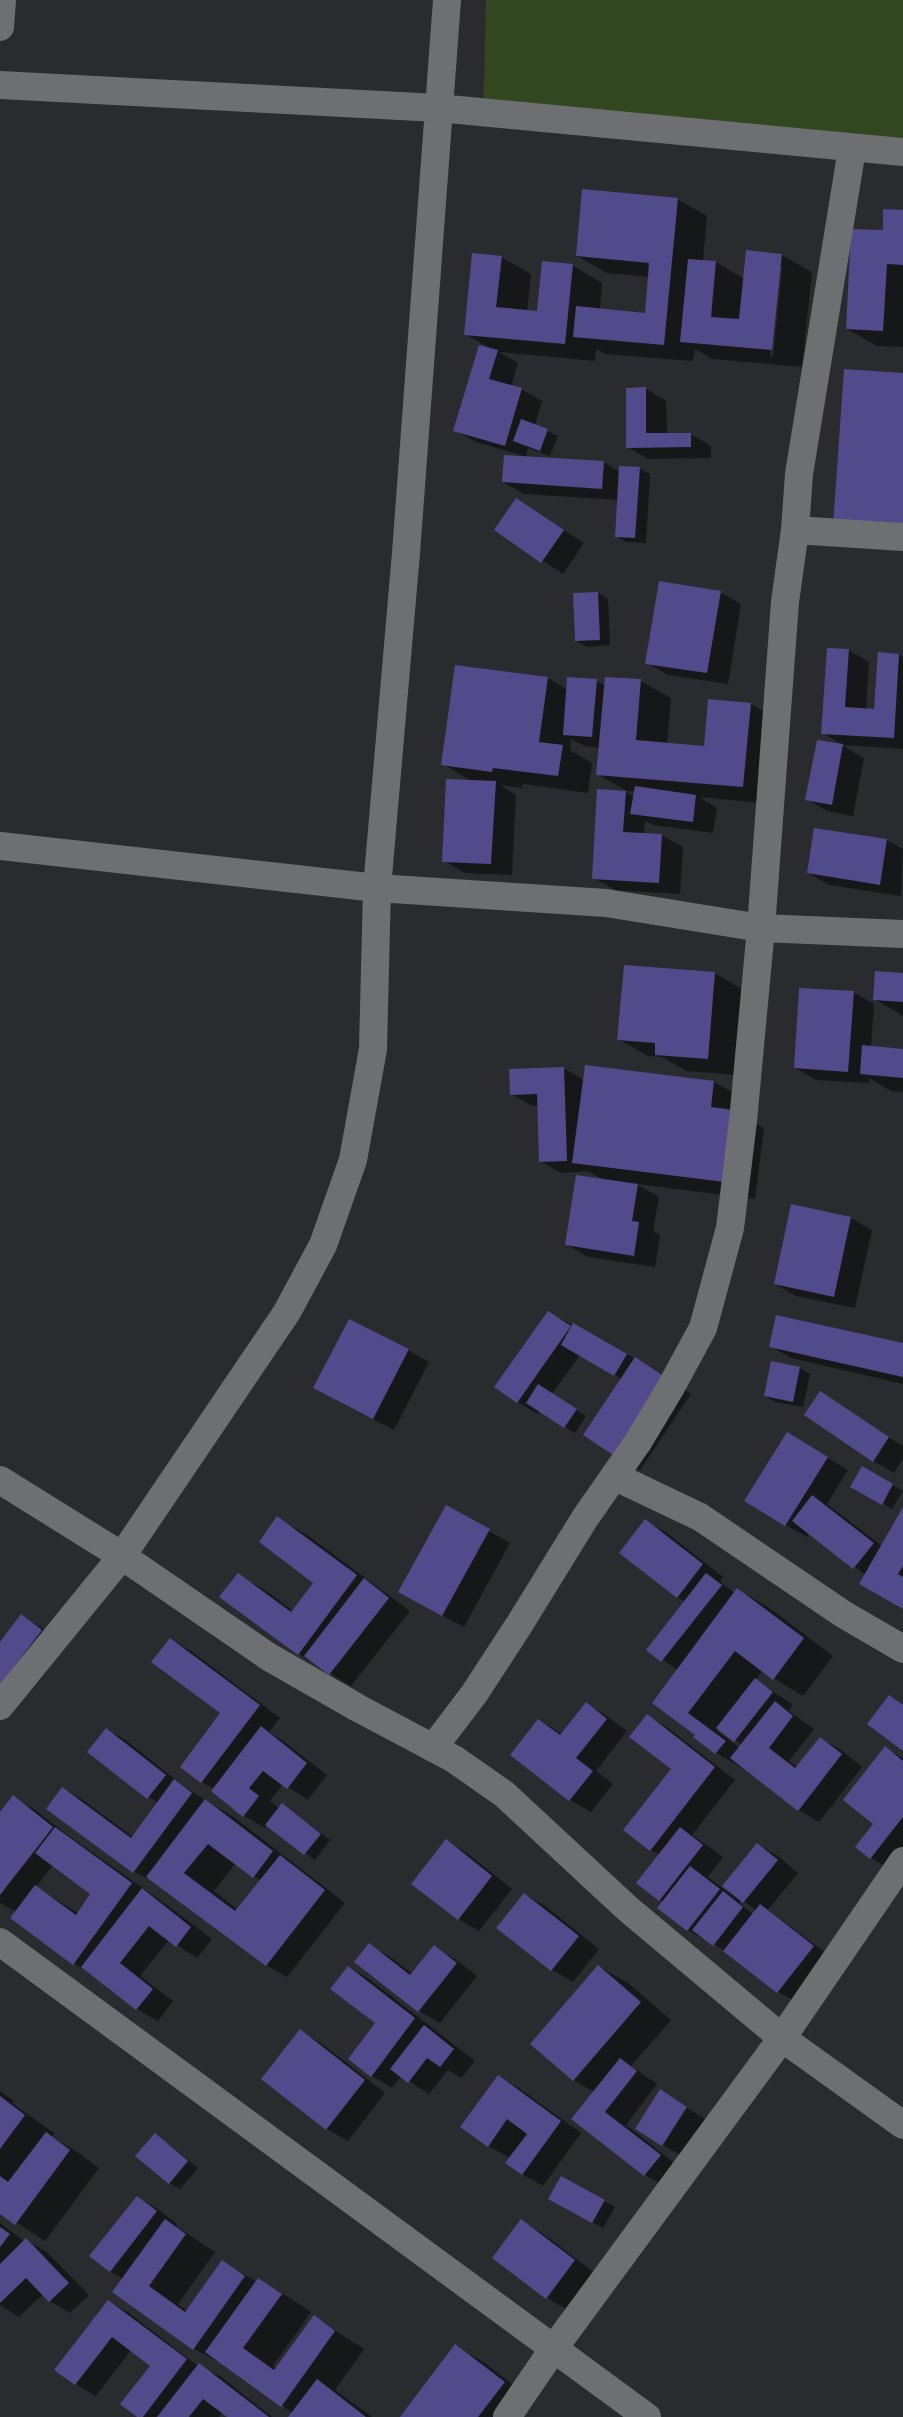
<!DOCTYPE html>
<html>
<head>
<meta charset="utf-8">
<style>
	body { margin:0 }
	canvas { display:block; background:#292b2e }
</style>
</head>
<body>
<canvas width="903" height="2417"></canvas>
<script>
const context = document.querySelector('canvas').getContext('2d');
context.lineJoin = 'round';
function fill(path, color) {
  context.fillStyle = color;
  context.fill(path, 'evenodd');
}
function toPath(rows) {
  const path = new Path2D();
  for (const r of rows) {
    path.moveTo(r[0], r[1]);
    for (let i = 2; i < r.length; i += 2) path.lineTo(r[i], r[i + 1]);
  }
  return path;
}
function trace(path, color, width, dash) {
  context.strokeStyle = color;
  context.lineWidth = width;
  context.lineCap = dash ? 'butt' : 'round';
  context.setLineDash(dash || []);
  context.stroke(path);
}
const green = toPath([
	[486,0,903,0,903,147,483,119]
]);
const shadow = toPath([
	[677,199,707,216,703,261,716,262,744,279,782,255,812,272,802,367,712,359,695,349,693,361,605,354,596,349,595,361,499,352,518,363,511,386,521,389,542,401,535,425,558,436,550,456,528,448,526,457,603,462,620,472,639,468,650,474,646,543,626,542,616,536,618,500,524,494,503,482,524,456,476,442,455,430,488,347,465,334,501,257,531,274,527,311,538,313,572,265,602,283,600,310,646,314,649,277,607,273,577,256],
	[779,267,782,267,773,356,770,356],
	[903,211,903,347,877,346,847,329,884,232],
	[645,388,666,401,667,434,690,434,711,446,711,458,648,459,627,447],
	[517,500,584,543,563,574,496,530],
	[720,592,741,604,728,684,668,675,647,663],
	[598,593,608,599,610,645,587,647,576,641],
	[848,650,869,662,866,710,875,711,879,654,899,655,903,657,903,749,843,745,822,733],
	[548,678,568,690,596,681,606,686,606,678,641,681,671,698,667,744,705,747,751,704,781,721,773,804,699,797,717,808,713,833,653,825,645,821,644,834,662,835,683,847,680,894,615,890,594,878,626,792,634,797,635,792,627,791,597,774,600,748,585,746,571,739,570,750,592,763,588,793,523,784,522,788,500,785,516,795,512,875,465,873,444,861,473,782,443,764],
	[843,746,864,758,853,816,827,811,807,799],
	[815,829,887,840,903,849,901,896,829,885,808,873],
	[625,966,715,973,745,991,738,1075,686,1071,662,1057,648,1056,618,1039],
	[903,974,903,1016,874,999],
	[853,992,874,1004,871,1047,903,1050,903,1092,891,1091,869,1078,869,1083,816,1080,795,1068],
	[586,1066,714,1082,744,1099,742,1116,764,1128,755,1199,636,1184,659,1197,653,1231,660,1235,655,1267,588,1257,567,1245,603,1180,588,1171,561,1173,540,1161,538,1106,532,1106,511,1094,563,1068,584,1080],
	[792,1206,851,1218,872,1230,855,1308,796,1296,775,1284],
	[548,1312,636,1359,691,1394,640,1470,619,1458,622,1379,580,1355,552,1394,586,1416,575,1433,540,1411,538,1414,517,1402],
	[903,1345,903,1384,791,1358,770,1346],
	[408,1350,429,1362,394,1430,336,1400],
	[800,1368,810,1374,803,1407,775,1402,765,1396],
	[820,1393,903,1446,903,1459,894,1473,873,1461],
	[808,1446,848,1470,827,1504,882,1546,903,1510,903,1607,866,1575,809,1533,807,1537,786,1525],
	[862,1468,903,1491,892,1509,852,1487],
	[446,1507,510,1543,464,1627,420,1604],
	[278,1518,307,1535,410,1611,351,1686,299,1654,238,1575,268,1592,293,1611,315,1582],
	[646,1521,667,1533,723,1577,720,1582,735,1593,738,1590,768,1607,833,1656,803,1696,762,1671,756,1680,793,1705,789,1711,814,1729,789,1761,798,1767,820,1738,841,1750,862,1767,819,1822,798,1810,746,1770,716,1753,697,1735,653,1702,678,1670,648,1650,685,1602,677,1597],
	[719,1728,742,1745,740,1748,717,1731],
	[21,1616,42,1628,62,1643,0,1697,0,1644],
	[170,1639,191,1651,280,1718,269,1732,282,1740,327,1775,308,1800,283,1784,270,1801,279,1808,282,1805,292,1811,330,1840,315,1860,267,1825,265,1828,244,1816,214,1789,202,1782,222,1713],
	[586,1704,607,1716,627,1731,596,1771,613,1784,591,1812,570,1800,512,1755,539,1720,562,1734],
	[647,1716,668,1728,735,1780,692,1835,723,1857,708,1877,729,1893,757,1844,778,1856,798,1873,768,1910,834,1959,799,2004,778,1992,724,1950,688,1930,660,1900,660,1855,650,1850,673,1769],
	[741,1900,757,1910,753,1914,739,1903],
	[106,1729,127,1741,186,1788,235,1818,345,1903,287,1977,266,1965,156,1883,134,1872,47,1809,62,1788,83,1800,133,1837,158,1803,89,1752],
	[236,1863,261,1881,238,1910,214,1891],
	[885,1748,903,1758,903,1855,892,1870,871,1858],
	[13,1797,34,1809,69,1836,163,1902,212,1939,197,1958,169,1940,140,1976,173,2001,158,2021,137,2009,96,1976,73,1963,16,1912,0,1903,0,1814],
	[53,1865,92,1894,78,1913,36,1887],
	[446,1841,467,1853,512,1889,479,1931,458,1919],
	[524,1894,545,1906,599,1949,573,1982,552,1970,498,1928],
	[369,1945,390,1957,413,1974,434,1947,455,1959,477,1976,440,2023,419,2011,356,1962],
	[598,1966,628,1983,671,2020,631,2066,657,2084,626,2125,681,2168,666,2187,645,2175,573,2119,594,2092,574,2080,532,2044],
	[348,1967,369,1979,475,2061,461,2078,448,2070,429,2094,401,2076,392,2088,372,2076,377,2023],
	[300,2031,321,2043,385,2093,348,2141,327,2129],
	[498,2077,519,2088,581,2133,543,2186,522,2174,510,2158,488,2146],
	[0,2091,14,2101,12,2103,54,2133,52,2137,76,2151,99,2168,45,2241,0,2212],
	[660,2091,707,2120,683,2157,663,2145],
	[155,2134,198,2168,180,2189,169,2183],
	[561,2177,615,2207,603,2228,560,2205],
	[137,2197,158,2209,177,2224,176,2226,215,2252,178,2304,187,2311,223,2262,257,2282,258,2279,288,2297,311,2312,273,2366,277,2369,314,2317,364,2349,335,2390,372,2417,290,2417,293,2413,225,2365,194,2349,123,2279,110,2271],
	[521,2221,542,2233,595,2273,568,2310,547,2298,493,2257],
	[0,2223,24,2241,26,2240,47,2252,89,2295,70,2313,50,2301,43,2294,19,2317,0,2305],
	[108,2301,129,2313,198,2366,220,2376,272,2417,229,2417,223,2412,219,2417,139,2417,151,2365,131,2350,96,2396,75,2384],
	[455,2346,485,2363,534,2401,521,2417,401,2417]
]);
const building = toPath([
	[582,189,678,198,664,345,573,337,576,306,645,313,649,263,576,256],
	[883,209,903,210,903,265,887,264,883,331,846,329,851,229,883,230],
	[746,250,782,254,772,350,680,342,688,259,716,261,711,317,739,319],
	[472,253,502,256,496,307,537,311,542,261,573,264,565,344,464,335],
	[479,345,498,350,489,379,522,388,505,446,453,431],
	[844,369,903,373,903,530,833,525],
	[646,387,646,433,691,433,691,447,626,448,626,388],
	[521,419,548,429,540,451,513,441],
	[504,455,604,461,602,489,502,482],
	[619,466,640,467,635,538,615,537],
	[516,498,564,530,541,563,494,530],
	[659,581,721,591,707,673,645,664],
	[598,592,600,640,575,641,573,593],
	[827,648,849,649,845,707,874,709,878,652,899,654,894,738,821,734],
	[455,665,548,677,539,742,563,745,558,776,493,768,492,772,441,765],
	[567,677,597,679,592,737,563,735],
	[605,677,641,679,636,740,704,746,708,699,751,703,743,787,596,775],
	[817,740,843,744,832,805,805,800],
	[446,779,496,781,491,864,442,862],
	[635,786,696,795,693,822,630,814],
	[597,789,626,791,623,832,662,834,659,883,592,879],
	[814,828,887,839,880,885,807,873],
	[624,965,715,972,708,1059,655,1055,655,1043,617,1040],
	[875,971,903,973,903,1002,873,1000],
	[799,988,854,991,848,1072,794,1068],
	[862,1045,903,1049,903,1078,860,1074],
	[585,1065,714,1081,711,1107,734,1110,725,1182,572,1163],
	[564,1067,567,1161,539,1162,537,1094,510,1095,509,1069],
	[576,1175,638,1184,632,1221,639,1222,634,1256,565,1245],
	[791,1204,851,1217,834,1297,774,1284],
	[548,1311,571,1326,517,1403,494,1387],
	[776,1315,903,1343,903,1377,769,1347],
	[349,1319,409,1349,373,1419,313,1388],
	[573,1323,627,1354,614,1376,561,1345],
	[635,1357,671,1381,619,1459,583,1435],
	[771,1361,800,1367,793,1402,764,1396],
	[538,1384,577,1409,564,1428,526,1403],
	[820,1391,889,1437,873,1462,804,1415],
	[787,1432,828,1457,785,1526,744,1501],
	[862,1466,893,1484,882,1505,850,1487],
	[812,1495,874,1543,853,1569,792,1521],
	[446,1505,490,1529,442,1616,398,1592],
	[903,1507,903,1566,898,1574,903,1577,903,1609,859,1584],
	[277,1516,357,1575,298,1655,219,1597,238,1573,291,1612,313,1583,259,1542],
	[645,1519,703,1564,677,1598,619,1553],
	[706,1573,722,1585,661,1662,646,1650],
	[364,1578,389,1598,329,1675,304,1656],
	[737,1588,804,1638,773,1680,735,1651,688,1713,726,1741,715,1754,693,1737,695,1735,652,1703],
	[21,1614,42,1630,0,1685,0,1642],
	[170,1638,260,1705,201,1783,180,1767,220,1713,151,1662],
	[755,1678,773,1692,734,1742,716,1728],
	[889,1695,903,1705,903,1751,867,1724],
	[775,1701,793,1716,769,1748,795,1768,820,1737,842,1754,798,1811,730,1758],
	[586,1702,607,1719,576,1758,593,1771,569,1801,510,1755,538,1719,560,1735],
	[647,1714,715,1767,650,1851,623,1830,671,1769,629,1737],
	[261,1726,307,1763,287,1789,263,1771,249,1788,259,1796,243,1817,211,1791],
	[106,1728,166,1775,147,1799,87,1752],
	[885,1746,903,1761,903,1817,870,1859,855,1847,873,1824,843,1800],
	[174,1779,192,1793,133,1873,46,1809,62,1787,131,1838],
	[13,1795,53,1827,0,1895,0,1812],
	[205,1799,273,1851,253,1878,208,1844,184,1873,235,1911,280,1855,325,1890,266,1966,146,1877],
	[282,1803,321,1834,304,1855,265,1825],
	[55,1827,132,1883,73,1965,10,1918,35,1885,76,1915,90,1894,35,1853],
	[680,1827,703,1845,659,1901,636,1883],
	[446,1839,492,1876,458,1920,411,1884],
	[757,1843,778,1860,743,1903,722,1886],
	[690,1866,720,1889,687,1931,657,1908],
	[142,1888,191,1927,176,1947,149,1926,120,1963,153,1989,136,2010,81,1967],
	[723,1891,743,1907,713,1946,692,1930],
	[524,1893,579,1936,551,1971,496,1928],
	[760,1904,814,1946,777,1993,723,1951],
	[369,1943,410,1975,434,1945,457,1963,418,2012,354,1962],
	[598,1965,641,2002,573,2081,530,2044],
	[348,1966,415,2018,371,2077,348,2059,375,2023,330,1989],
	[424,2025,454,2049,440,2067,427,2058,408,2083,390,2069],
	[300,2029,365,2080,326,2130,261,2079],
	[620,2058,637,2071,605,2112,661,2155,644,2176,571,2119],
	[498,2075,561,2121,522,2175,505,2163,527,2134,507,2119,488,2147,460,2127],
	[660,2089,687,2107,662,2146,635,2129],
	[0,2096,25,2115,0,2149],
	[46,2132,70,2150,15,2225,0,2214,0,2176,8,2182],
	[155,2133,188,2161,169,2184,135,2156],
	[561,2176,605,2200,592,2223,548,2199],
	[137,2196,157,2211,110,2272,89,2256],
	[165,2219,186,2234,149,2286,185,2312,222,2260,245,2276,193,2350,112,2292],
	[521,2219,575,2260,546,2299,492,2258],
	[0,2227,10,2234,0,2247],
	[26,2238,69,2283,49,2302,26,2278,0,2303,0,2264],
	[258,2278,282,2294,243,2348,274,2370,314,2315,335,2331,281,2407,205,2352],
	[108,2300,187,2359,143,2417,137,2417,120,2404,150,2366,112,2337,75,2385,54,2370],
	[455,2344,505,2382,478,2417,400,2417],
	[199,2363,269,2417,227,2417,203,2399,189,2417,157,2417],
	[317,2379,366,2417,288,2417]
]);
const minor = toPath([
	[0,27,2,0],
	[0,85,438,108,903,152],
	[795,530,903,537],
	[0,846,377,888,606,903,761,928,903,934],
	[614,1476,700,1517,843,1614,903,1649],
	[0,1480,122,1556,269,1657,358,1708,454,1759,504,1794,628,1909,782,2038,903,2125],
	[0,1706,122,1556,287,1312,323,1245,353,1160,373,1049,377,888,406,553,447,0],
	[433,1748,474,1694,519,1625,585,1518,638,1442,671,1387,703,1328,730,1228,743,1121,761,928,785,602,795,530,799,474,852,149],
	[0,1942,647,2417],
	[507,2417,554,2348,782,2038,903,1861]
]);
fill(green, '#32461f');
fill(shadow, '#0007');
fill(building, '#514a8b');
trace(minor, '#6d6f73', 28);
</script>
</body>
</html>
